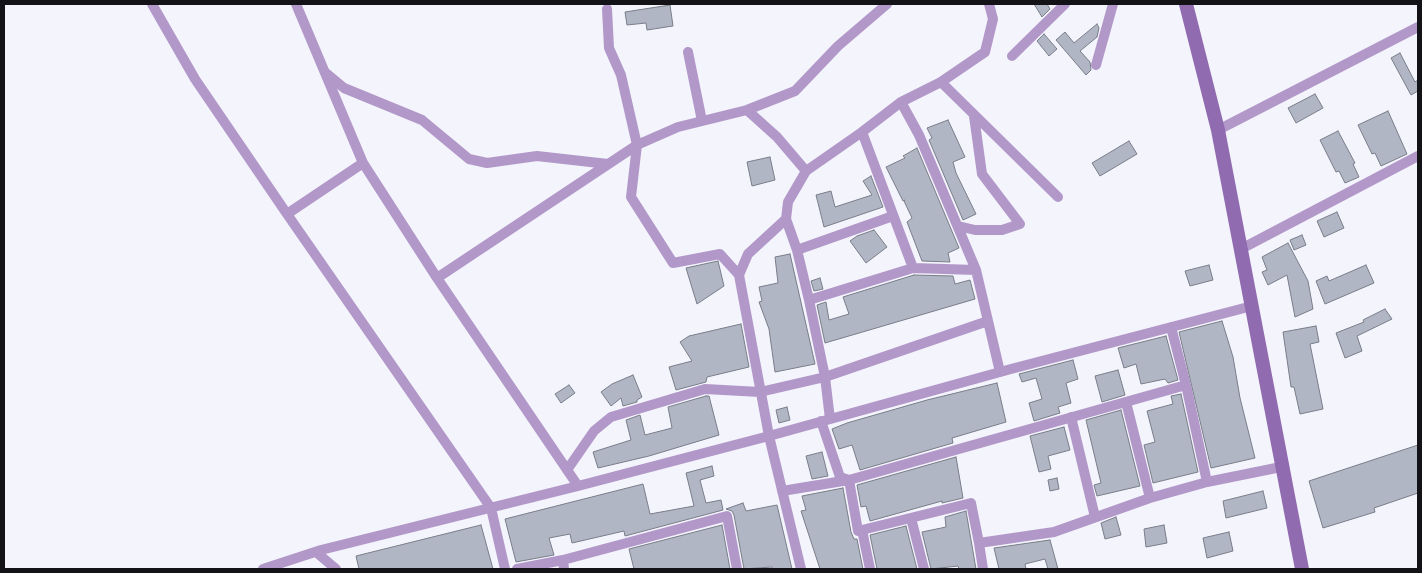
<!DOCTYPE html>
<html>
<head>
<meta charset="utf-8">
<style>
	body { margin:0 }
	#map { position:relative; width:1422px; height:573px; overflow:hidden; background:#f4f4fd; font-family:"Alegreya Sans",sans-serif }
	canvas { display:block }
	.frame { position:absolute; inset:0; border:5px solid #131217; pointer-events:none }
</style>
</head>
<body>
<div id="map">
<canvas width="1422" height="573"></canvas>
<div class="frame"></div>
</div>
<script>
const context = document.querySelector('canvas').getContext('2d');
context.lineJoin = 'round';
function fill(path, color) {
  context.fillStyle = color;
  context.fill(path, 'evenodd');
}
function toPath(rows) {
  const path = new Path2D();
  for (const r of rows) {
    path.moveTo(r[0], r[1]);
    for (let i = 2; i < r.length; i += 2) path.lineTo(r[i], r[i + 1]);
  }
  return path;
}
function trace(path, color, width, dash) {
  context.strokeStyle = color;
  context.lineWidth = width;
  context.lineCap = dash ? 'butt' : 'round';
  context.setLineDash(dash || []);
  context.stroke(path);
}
const building = toPath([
	[1034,4,1047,4,1050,9,1042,17,1034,4],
	[670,5,673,26,647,30,646,23,627,25,625,12,670,5],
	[1097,24,1099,28,1097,37,1080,51,1090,62,1091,70,1086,75,1056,40,1065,32,1074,43,1097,24],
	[1044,34,1057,49,1049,56,1037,41,1044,34],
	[1400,53,1415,82,1418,80,1418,91,1411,95,1391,58,1400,53],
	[1315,94,1323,108,1296,123,1288,108,1315,94],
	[1388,111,1407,154,1381,166,1375,153,1372,154,1358,125,1388,111],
	[948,120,965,157,953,162,956,173,976,214,963,220,929,140,932,138,927,128,948,120],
	[1338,131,1355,163,1353,164,1359,177,1345,183,1339,171,1336,172,1320,140,1338,131],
	[1129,141,1137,154,1100,176,1092,163,1129,141],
	[917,148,959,248,948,253,950,262,922,261,907,222,912,218,904,201,905,200,903,201,886,167,905,158,903,156,917,148],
	[770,157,775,180,752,186,747,162,770,157],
	[871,176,883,207,824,227,816,195,831,191,835,207,872,195,863,181,871,176],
	[1337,212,1344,228,1324,237,1317,221,1337,212],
	[874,230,887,247,866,263,850,241,857,236,874,230],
	[1302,235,1306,245,1294,250,1290,240,1302,235],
	[1288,243,1308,281,1313,309,1295,317,1287,275,1268,285,1262,272,1267,270,1262,257,1288,243],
	[790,254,815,364,775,372,769,329,759,302,762,301,759,287,778,283,775,257,790,254],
	[718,261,724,286,697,304,686,268,718,261],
	[1209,265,1213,280,1190,286,1185,271,1209,265],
	[1366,265,1374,283,1325,304,1316,281,1327,276,1329,281,1366,265],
	[914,275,953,276,955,284,970,280,975,299,825,343,817,305,826,302,829,320,849,314,843,297,914,275],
	[820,278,823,289,814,291,811,281,820,278],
	[1385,309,1392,319,1357,336,1362,351,1345,358,1336,333,1364,322,1363,320,1385,309],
	[1222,321,1233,357,1240,398,1255,458,1211,468,1179,332,1222,321],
	[741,324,749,367,707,377,706,382,676,390,669,367,692,361,680,342,689,336,741,324],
	[1316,326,1319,342,1310,344,1323,409,1300,414,1294,387,1291,387,1283,332,1316,326],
	[1166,336,1178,380,1168,383,1165,379,1141,384,1136,364,1124,368,1118,348,1166,336],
	[1073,360,1078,379,1066,383,1071,403,1058,407,1060,413,1034,421,1029,403,1042,399,1036,378,1022,382,1019,374,1073,360],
	[1118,370,1125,395,1102,402,1095,376,1118,370],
	[633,375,642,397,637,400,637,402,623,406,621,398,611,406,601,392,612,384,633,375],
	[997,383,1006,422,952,438,953,443,860,470,852,445,839,449,832,429,847,423,927,400,997,383],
	[569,385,575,393,561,403,555,394,569,385],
	[1181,394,1198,472,1153,483,1144,445,1155,442,1147,411,1173,404,1171,396,1181,394],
	[706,396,709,396,719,435,649,456,598,468,593,452,631,440,626,420,640,415,645,435,672,428,668,407,706,396],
	[787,407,790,420,779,423,776,410,787,407],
	[1121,410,1140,486,1097,496,1094,485,1101,483,1086,420,1121,410],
	[1064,427,1070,450,1048,456,1051,469,1039,472,1030,436,1064,427],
	[1418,445,1418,493,1374,508,1375,512,1323,528,1309,481,1418,445],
	[822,452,828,476,812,479,806,456,822,452],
	[956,457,963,498,942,503,942,501,870,521,866,506,861,507,857,485,956,457],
	[712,466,714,476,700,480,706,503,721,500,723,510,625,536,624,531,572,543,570,534,549,538,554,555,516,562,505,519,643,484,650,514,694,506,686,473,712,466],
	[1057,478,1059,489,1050,491,1048,480,1057,478],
	[843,488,851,532,854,539,857,539,863,569,820,569,801,511,806,510,802,496,843,488],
	[1263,491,1267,508,1226,518,1223,501,1263,491],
	[743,503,746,511,777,505,792,569,773,569,772,567,744,569,734,515,732,511,726,509,743,503],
	[966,511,976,569,959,569,958,566,931,569,922,532,946,527,945,517,966,511],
	[1116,517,1121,535,1105,539,1101,523,1116,517],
	[481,525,493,569,359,569,356,556,481,525],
	[722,525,730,569,634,569,629,549,722,525],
	[1164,525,1167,543,1146,547,1144,529,1164,525],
	[906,526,917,569,877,569,870,535,906,526],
	[1229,532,1233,551,1207,558,1203,538,1229,532],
	[1050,540,1058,569,1048,569,1045,559,1025,564,1026,569,999,569,994,548,1050,540]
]);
const street = toPath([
	[152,4,195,79,287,214,363,163],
	[607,9,609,48,621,75,637,145,631,197,673,263,720,254,739,275,748,254,786,219,788,202,806,171,777,137,747,110],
	[688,52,702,121],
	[1012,56,1065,4],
	[1096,65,1113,4],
	[326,73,344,88,422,120,469,159,487,163,537,156,608,164],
	[941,82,1058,197],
	[901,102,919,135,976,270,1000,372],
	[1218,130,1418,27],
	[862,132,913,268,976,270],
	[806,171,862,132,901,102,941,82,985,52,993,19,989,4],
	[287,214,491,508,505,569],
	[786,219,797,250,809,300],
	[958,226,975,230,1002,230,1020,224,982,174,974,116],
	[1241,249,1418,156],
	[797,250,893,216],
	[437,278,637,145,678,127,747,110,795,91,838,46,887,4],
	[1186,385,1207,482,1281,467],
	[1126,402,1150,498],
	[1071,417,1095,517],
	[830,419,825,377,988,321],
	[821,421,840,477,849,480,858,531,862,530,870,569],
	[567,470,594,431,611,417,705,389,760,392,825,377,809,300,913,268],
	[578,486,769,436,739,275],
	[782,491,849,480,1186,385,1171,327],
	[911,518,924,569],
	[858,531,971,503,979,543],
	[316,552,336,569],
	[263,569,321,550,578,486,437,278,363,163,296,4],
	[517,569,563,560],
	[564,569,563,560,727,516,737,569],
	[801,569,769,436,1011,369,1252,306],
	[983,569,979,543,1054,532,1150,498,1207,482]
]);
const secondary = toPath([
	[1186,4,1218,130,1302,569]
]);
fill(building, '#b0b6c3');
trace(building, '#787d89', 1);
trace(street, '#b298c8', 10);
trace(secondary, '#916baf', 14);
</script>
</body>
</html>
